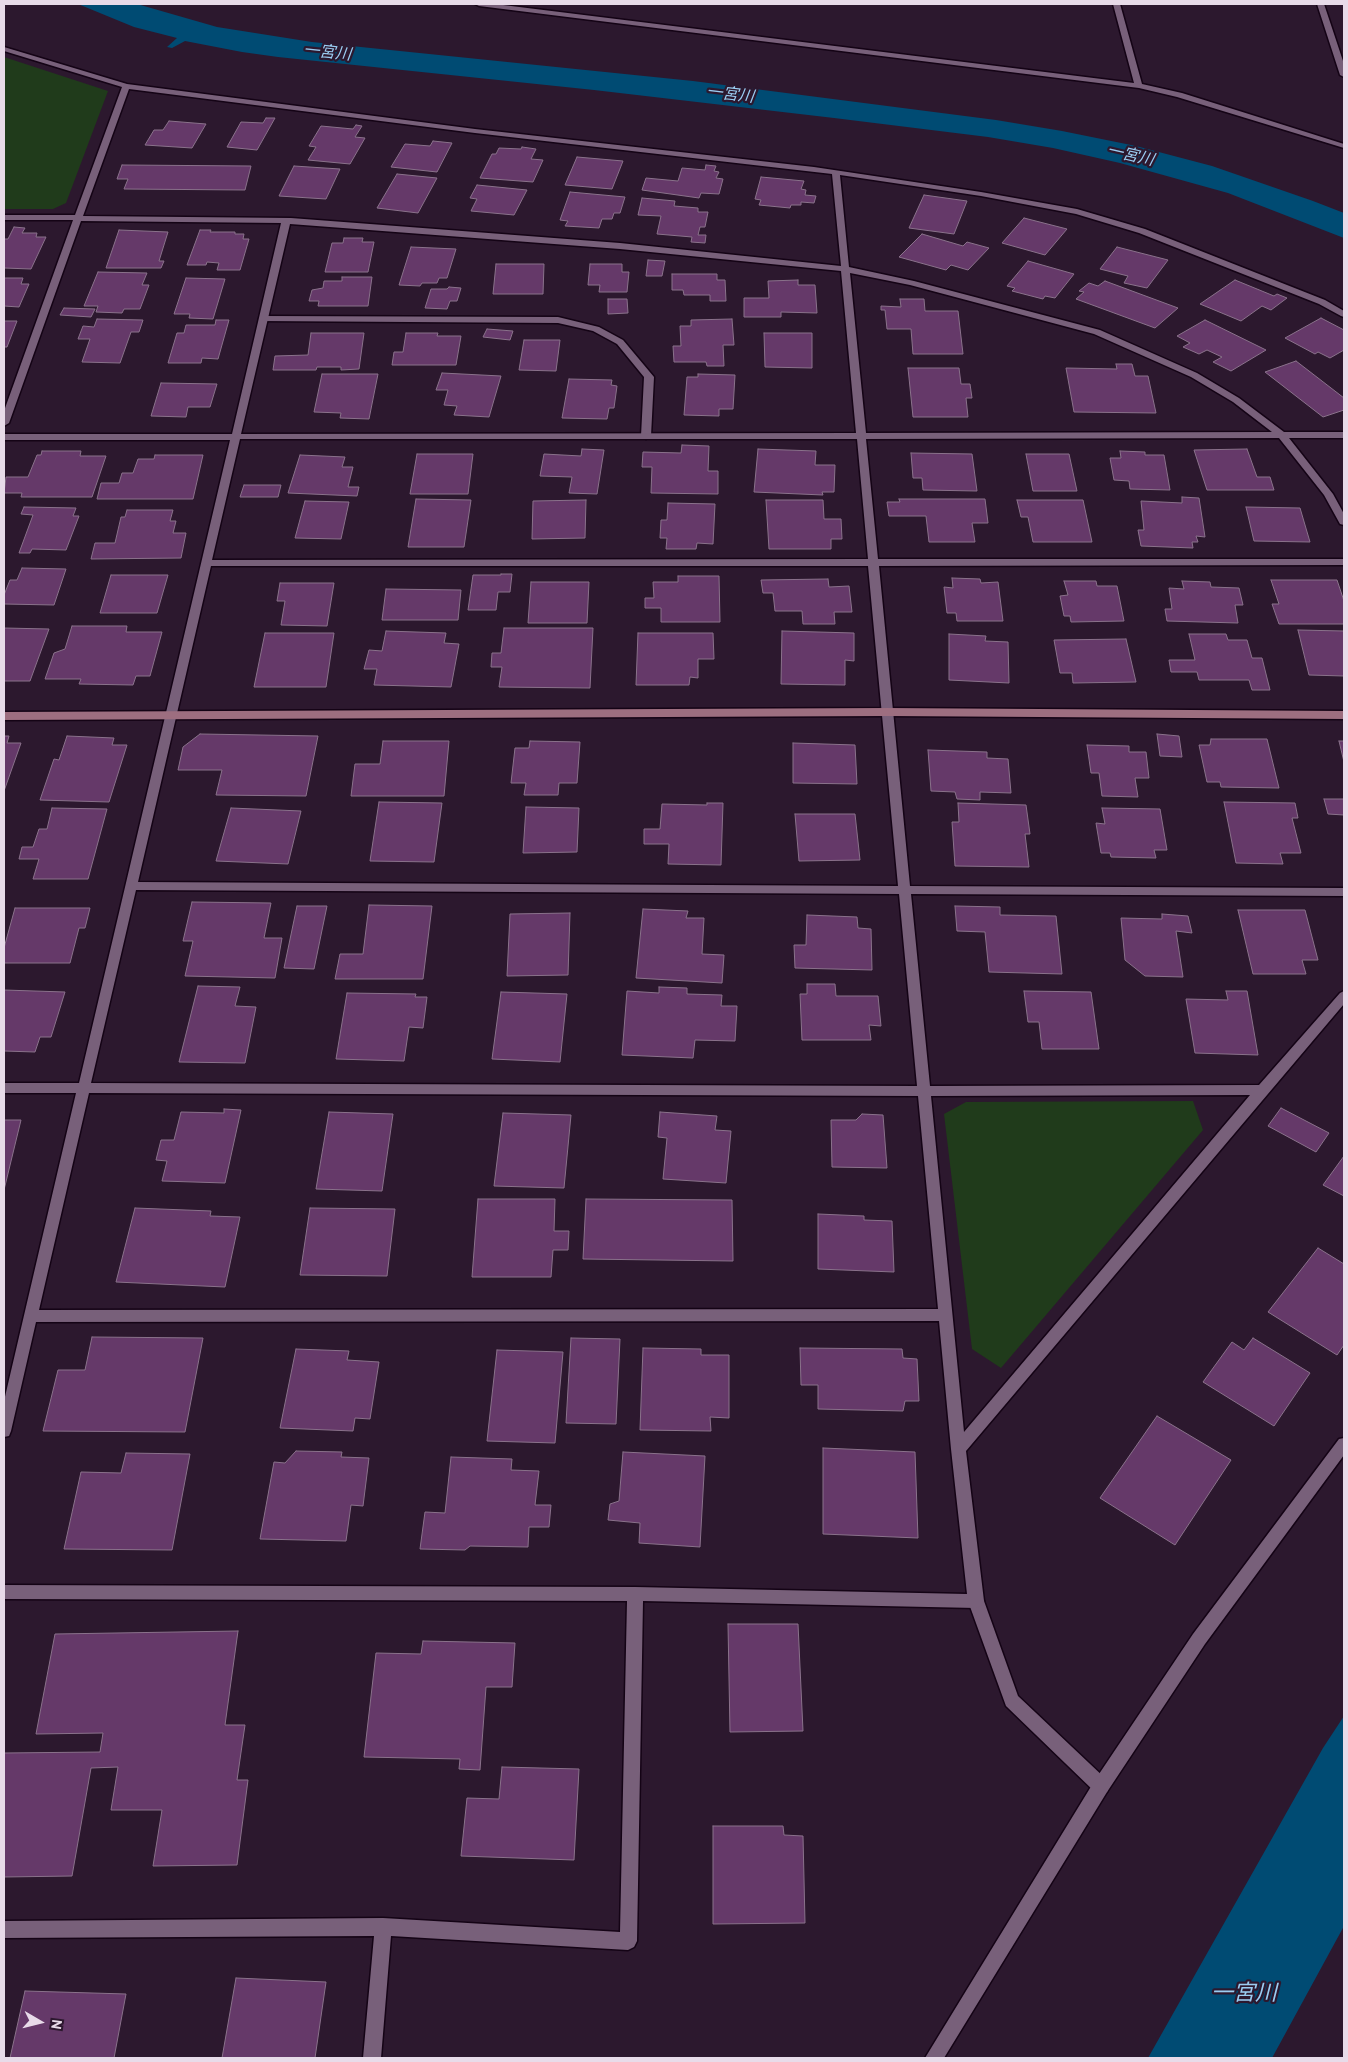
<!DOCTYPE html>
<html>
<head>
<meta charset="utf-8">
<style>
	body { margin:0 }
	#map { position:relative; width:1348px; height:2062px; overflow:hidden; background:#2c182e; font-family:Overpass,sans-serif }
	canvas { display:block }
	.frame { position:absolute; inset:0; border:5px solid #e8dbe9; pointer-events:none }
	.north { position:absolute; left:15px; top:1997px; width:50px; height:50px; -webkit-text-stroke:4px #2c182e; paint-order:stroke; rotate:98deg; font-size:14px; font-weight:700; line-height:20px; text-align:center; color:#e8dbe9 }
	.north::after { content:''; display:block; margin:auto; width:18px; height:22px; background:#e8dbe9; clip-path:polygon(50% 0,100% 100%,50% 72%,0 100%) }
</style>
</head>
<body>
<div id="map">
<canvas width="1348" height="2062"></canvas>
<div class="frame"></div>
<div class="north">N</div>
</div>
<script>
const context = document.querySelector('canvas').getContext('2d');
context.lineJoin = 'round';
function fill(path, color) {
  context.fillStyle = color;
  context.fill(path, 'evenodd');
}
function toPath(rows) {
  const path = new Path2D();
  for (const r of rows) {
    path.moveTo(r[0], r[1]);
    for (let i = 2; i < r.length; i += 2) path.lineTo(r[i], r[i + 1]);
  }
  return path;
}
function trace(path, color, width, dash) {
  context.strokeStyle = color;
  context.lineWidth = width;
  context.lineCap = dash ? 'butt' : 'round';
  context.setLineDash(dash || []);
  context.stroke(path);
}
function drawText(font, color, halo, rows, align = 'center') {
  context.font = font + ' Overpass,"Noto Sans JP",sans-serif';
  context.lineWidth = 4.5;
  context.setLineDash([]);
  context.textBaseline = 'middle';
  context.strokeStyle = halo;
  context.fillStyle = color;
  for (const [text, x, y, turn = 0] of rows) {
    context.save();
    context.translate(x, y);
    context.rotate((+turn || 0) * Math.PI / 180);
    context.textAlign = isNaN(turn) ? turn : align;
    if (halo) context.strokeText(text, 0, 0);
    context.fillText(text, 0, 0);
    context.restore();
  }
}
const green = toPath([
	[4,57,108,91,66,203,53,209,4,209],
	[1193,1101,1203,1130,1001,1368,972,1349,944,1114,966,1102]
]);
const water = toPath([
	[78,4,137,4,217,27,312,42,693,81,996,120,1062,131,1136,146,1212,166,1313,201,1344,213,1344,238,1228,193,1120,163,1053,148,988,137,834,118,594,90,278,57,242,52,185,41,172,48,167,47,177,38,134,27],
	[1344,1716,1344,1926,1272,2058,1148,2058,1323,1748]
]);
const building = toPath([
	[266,118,275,118,257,150,227,147,241,122,263,123,266,118],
	[169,121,206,124,192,148,145,145,154,130,163,130,169,121],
	[356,125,362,126,355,137,365,138,350,164,308,160,316,147,309,146,321,126,353,129,356,125],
	[433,141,452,143,437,172,391,167,405,144,430,146,433,141],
	[522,147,536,149,531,159,543,160,533,182,480,178,492,154,496,154,499,148,521,149,522,147],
	[577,157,623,161,612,189,565,185,577,157],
	[122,165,251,166,245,190,124,189,128,179,117,179,122,165],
	[706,165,716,166,714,171,719,172,716,178,723,179,719,194,701,193,699,198,642,190,646,178,678,181,682,168,705,170,706,165],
	[294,166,340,169,326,199,279,196,294,166],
	[397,174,437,178,418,213,377,208,397,174],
	[761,177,804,181,801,189,806,190,805,195,816,196,814,203,801,202,801,205,791,205,790,208,759,205,761,200,755,199,761,177],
	[477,185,527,190,514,215,471,211,477,199,470,198,477,185],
	[570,192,625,197,620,213,614,213,612,219,602,219,599,228,565,226,568,221,560,220,570,192],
	[924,195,967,201,954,234,909,228,924,195],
	[642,198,675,201,674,206,698,208,698,212,708,212,705,227,700,227,698,235,706,235,705,243,691,242,692,237,657,234,661,216,638,215,642,198],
	[1024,218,1067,229,1045,255,1002,243,1024,218],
	[14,227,25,228,22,233,37,233,36,237,46,237,31,269,4,268,4,239,8,239,14,227],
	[119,230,168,232,159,261,164,261,161,268,106,268,119,230],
	[200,230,211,230,210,232,235,232,235,234,244,234,243,239,249,239,240,270,217,270,219,263,207,262,206,265,187,265,200,230],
	[922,234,963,246,967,242,989,248,968,270,951,265,946,270,899,257,922,234],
	[344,238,363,238,362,242,374,242,368,272,325,272,332,243,343,243,344,238],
	[411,247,456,249,447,278,439,278,437,283,422,283,420,286,399,285,411,247],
	[1117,247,1168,260,1147,288,1124,283,1128,276,1100,269,1117,247],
	[648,260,665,261,662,276,646,276,648,260],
	[1028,261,1074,274,1055,298,1045,296,1043,299,1012,291,1015,288,1007,286,1028,261],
	[496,264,544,264,543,294,493,294,496,264],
	[590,264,622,264,622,272,629,272,627,292,599,292,600,285,588,285,590,264],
	[98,272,147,273,142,285,149,285,140,309,124,309,122,313,96,312,98,306,84,306,98,272],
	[672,274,717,274,717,280,725,280,726,301,710,301,710,295,684,295,683,290,672,290,672,274],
	[342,277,372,277,368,306,318,306,319,301,309,301,312,290,323,288,324,281,342,281,342,277],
	[4,278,23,278,21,284,29,284,19,307,4,306,4,278],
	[186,278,225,279,213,319,189,318,190,314,174,314,186,278],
	[798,280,798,285,815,285,817,313,781,312,781,317,744,317,744,298,769,298,768,281,798,280],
	[1235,280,1274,296,1277,294,1287,298,1271,310,1262,306,1241,321,1200,304,1235,280],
	[1105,281,1178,308,1155,328,1076,299,1084,292,1079,291,1089,283,1098,286,1105,281],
	[449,287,461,288,457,301,450,301,447,309,425,308,431,289,447,289,449,287],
	[608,299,627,299,628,313,608,314,608,299],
	[900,299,924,299,925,311,958,311,963,354,913,354,911,329,887,329,885,310,881,310,881,306,901,307,900,299],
	[64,308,95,309,91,317,60,315,64,308],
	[1321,318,1344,330,1344,350,1330,358,1318,352,1315,354,1285,338,1321,318],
	[97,319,143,320,139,332,131,332,120,363,82,362,90,339,78,339,83,326,94,327,97,319],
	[732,319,734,345,723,345,724,366,707,366,706,362,674,362,673,346,681,346,680,326,691,326,691,320,732,319],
	[216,320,229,320,218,359,202,358,201,363,168,363,177,333,184,333,186,325,215,325,216,320],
	[1205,320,1266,350,1231,371,1213,362,1222,357,1207,350,1199,354,1183,347,1190,343,1177,336,1205,320],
	[4,321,17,321,7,347,4,347,4,321],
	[487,329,513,331,510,340,483,337,487,329],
	[311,333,364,333,359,369,341,370,341,367,317,367,316,370,273,370,275,356,308,355,311,333],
	[406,333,438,333,437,336,461,336,456,365,392,365,394,352,403,352,406,333],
	[764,333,812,333,812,368,765,367,764,333],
	[524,340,560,340,556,371,519,370,524,340],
	[1296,361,1344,398,1344,410,1323,417,1265,372,1296,361],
	[1116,364,1132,364,1135,376,1148,376,1156,413,1074,412,1066,368,1117,369,1116,364],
	[908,368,959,368,961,384,970,384,972,398,966,398,968,417,913,417,908,368],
	[442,373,501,376,489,417,454,415,457,406,444,405,448,390,436,390,442,373],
	[322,374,378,374,369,419,340,418,341,413,314,412,322,374],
	[698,374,735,375,733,409,719,409,719,416,684,415,687,377,698,377,698,374],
	[569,379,612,380,611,385,617,386,614,408,609,408,607,419,562,418,569,379],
	[161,383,217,384,210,407,188,407,186,417,151,416,161,383],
	[682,445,709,446,708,471,718,471,718,494,651,493,652,467,642,467,643,452,681,453,682,445],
	[582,449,604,450,597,494,569,493,572,477,540,476,544,454,581,456,582,449],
	[758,449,816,451,815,465,835,465,834,492,822,492,823,495,754,492,758,449],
	[1247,449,1257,477,1270,477,1274,490,1207,490,1194,450,1247,449],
	[42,451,81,451,80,456,106,456,92,497,21,497,22,493,4,493,6,477,28,477,37,455,41,455,42,451],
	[1120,451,1145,452,1145,455,1164,455,1170,490,1130,489,1129,481,1114,480,1110,458,1121,458,1120,451],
	[911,453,972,454,977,491,923,490,922,478,913,478,911,453],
	[417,454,473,454,468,494,410,494,417,454],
	[1026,454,1069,454,1077,491,1033,491,1026,454],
	[155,455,203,455,193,499,97,499,101,483,119,483,122,473,133,473,138,459,154,459,155,455],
	[300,455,345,457,342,467,353,467,348,487,359,487,357,496,288,493,300,455],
	[244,485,281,485,278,497,240,497,244,485],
	[1182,497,1199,498,1205,537,1196,536,1198,542,1192,542,1193,548,1141,546,1138,530,1144,530,1141,501,1182,503,1182,497],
	[416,499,471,500,464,547,408,547,416,499],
	[899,499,985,499,988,523,972,523,975,542,929,542,926,516,889,516,887,502,900,502,899,499],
	[586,500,585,538,532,539,533,501,586,500],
	[766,500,823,500,824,519,841,519,842,539,831,539,831,549,769,549,766,500],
	[1017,500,1083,500,1092,542,1033,542,1028,517,1021,517,1017,500],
	[305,501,349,502,341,539,295,538,305,501],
	[668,503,715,504,713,544,697,543,696,549,666,549,667,538,660,538,661,520,667,520,668,503],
	[24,507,76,508,73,516,79,516,66,550,32,549,30,553,19,553,33,515,21,514,24,507],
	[1246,507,1300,508,1310,542,1254,541,1246,507],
	[127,510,173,510,170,521,176,521,173,533,186,533,181,558,91,559,95,543,115,543,121,517,125,517,127,510],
	[22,568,66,569,54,605,4,604,4,595,10,580,17,580,22,568],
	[501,574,512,574,510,592,498,592,496,610,468,610,473,575,501,575,501,574],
	[111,575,168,575,157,613,100,613,111,575],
	[678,576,719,576,720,622,661,622,661,608,645,608,645,598,654,598,653,582,678,582,678,576],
	[952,578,980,579,981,583,998,582,1003,621,957,621,956,613,947,613,944,587,953,588,952,578],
	[828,579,829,587,849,586,852,612,834,612,835,624,803,624,802,611,775,611,773,593,763,593,761,580,828,579],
	[1271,580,1337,580,1344,601,1344,624,1279,624,1272,604,1279,604,1271,580],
	[1064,581,1096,581,1097,586,1117,586,1124,621,1071,622,1070,616,1064,616,1060,596,1068,595,1064,581],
	[1182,581,1210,582,1211,587,1239,588,1243,605,1235,605,1238,623,1167,621,1165,609,1172,609,1169,588,1184,589,1182,581],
	[531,582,589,582,587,623,528,623,531,582],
	[280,583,334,583,327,626,281,625,285,601,277,601,280,583],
	[386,589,461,590,458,620,382,620,386,589],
	[72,626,127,626,126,632,162,632,150,676,136,676,133,685,79,684,81,679,45,679,54,653,65,649,72,626],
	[4,628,49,629,30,681,4,681,4,628],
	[504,628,593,628,590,688,499,687,502,667,491,667,492,653,501,653,504,628],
	[1298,630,1344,631,1344,676,1309,675,1298,630],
	[386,631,446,633,444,643,459,644,451,687,374,685,377,669,364,669,369,650,382,651,386,631],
	[782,631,854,633,854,661,845,660,845,685,781,684,782,631],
	[265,633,334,633,326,687,254,687,265,633],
	[638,633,713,633,714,659,698,659,698,678,690,677,689,685,636,685,638,633],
	[949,634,986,636,985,641,1008,642,1009,683,949,680,949,634],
	[1189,634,1226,634,1228,640,1247,640,1252,658,1262,658,1270,690,1252,690,1249,680,1199,680,1197,672,1171,672,1169,660,1195,660,1189,634],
	[1126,639,1136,682,1073,683,1072,673,1060,673,1054,640,1126,639],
	[200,734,318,736,306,796,216,795,222,770,178,770,183,747,200,734],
	[1157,734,1179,736,1182,757,1160,756,1157,734],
	[4,736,9,736,7,743,21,743,4,791,4,736],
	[67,736,114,738,112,745,127,745,109,802,40,800,54,759,59,760,67,736],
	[1211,739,1267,739,1279,788,1221,787,1220,782,1207,782,1199,745,1210,745,1211,739],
	[383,741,449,741,444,796,351,796,355,764,380,764,383,741],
	[530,741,580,742,577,783,559,783,558,795,524,795,526,783,511,783,515,748,529,748,530,741],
	[1339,741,1344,741,1344,762,1339,741],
	[793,743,855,745,857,784,793,783,793,743],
	[1087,745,1129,746,1129,752,1146,752,1149,778,1135,778,1138,797,1102,796,1099,773,1091,773,1087,745],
	[928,750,987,752,987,758,1008,759,1011,793,980,792,980,800,957,799,955,792,931,791,928,750],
	[1324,799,1344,799,1344,815,1328,814,1324,799],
	[379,802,442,803,434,862,370,861,379,802],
	[1224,802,1295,803,1298,818,1292,818,1301,853,1280,853,1283,864,1236,863,1224,802],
	[707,803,723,803,721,865,668,864,669,844,644,844,644,829,660,829,662,804,707,805,707,803],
	[958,803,1026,805,1030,834,1025,834,1029,867,955,866,952,822,959,822,958,803],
	[526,807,579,808,577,852,523,853,526,807],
	[52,808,107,809,88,879,33,879,39,859,19,859,22,847,33,847,39,829,47,829,52,808],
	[231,808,301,811,288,864,216,861,231,808],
	[1102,808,1160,809,1167,850,1154,850,1156,858,1111,857,1110,853,1101,853,1096,823,1105,824,1102,808],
	[795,814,855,814,860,860,799,861,795,814],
	[192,902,271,903,264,938,282,938,275,978,185,976,193,941,183,941,192,902],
	[369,905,432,906,423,979,335,979,340,954,363,954,369,905],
	[297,906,327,906,314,969,284,968,297,906],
	[955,906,1000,907,1000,915,1056,916,1062,974,989,972,985,932,957,931,955,906],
	[15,908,90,908,85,928,79,928,70,963,4,963,4,948,15,908],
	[643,909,688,911,686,918,704,918,702,954,724,955,722,983,636,978,643,909],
	[1238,910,1305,910,1318,960,1302,960,1306,974,1253,974,1238,910],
	[570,913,568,975,507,976,510,914,570,913],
	[1162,914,1188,916,1192,933,1176,931,1183,977,1145,976,1125,960,1121,918,1162,919,1162,914],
	[807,915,857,917,858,928,871,929,872,970,795,968,794,945,806,945,807,915],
	[807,984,835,984,836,996,878,996,881,1026,869,1025,871,1040,802,1040,800,994,807,994,807,984],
	[198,986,240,987,235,1006,256,1007,245,1063,179,1062,198,986],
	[659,987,687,988,687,994,722,995,721,1006,737,1006,735,1041,695,1040,693,1058,622,1055,627,991,659,993,659,987],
	[4,990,65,992,51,1037,40,1037,35,1052,4,1051,4,990],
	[1024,991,1091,992,1099,1049,1042,1049,1039,1022,1028,1022,1024,991],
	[1226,991,1247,991,1258,1055,1195,1053,1186,999,1228,1000,1226,991],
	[501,992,567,994,560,1062,492,1059,501,992],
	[347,993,416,994,415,997,427,997,423,1028,409,1027,404,1061,336,1059,347,993],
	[1281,1108,1329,1133,1316,1152,1268,1126,1281,1108],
	[224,1109,241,1110,225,1183,162,1181,167,1161,156,1160,161,1140,174,1140,181,1112,224,1113,224,1109],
	[329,1112,393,1114,382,1191,316,1189,329,1112],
	[660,1112,717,1116,715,1130,731,1131,726,1183,663,1179,667,1138,658,1137,660,1112],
	[503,1113,571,1115,564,1188,494,1186,503,1113],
	[862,1114,883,1115,887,1168,832,1167,831,1120,856,1120,862,1114],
	[4,1120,21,1120,4,1190,4,1120],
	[1344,1156,1344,1196,1323,1185,1344,1156],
	[478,1199,555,1199,554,1231,569,1231,568,1250,553,1250,551,1277,472,1277,478,1199],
	[586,1199,732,1200,733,1261,583,1259,586,1199],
	[135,1208,211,1211,210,1216,240,1217,225,1287,116,1282,135,1208],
	[310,1208,395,1209,387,1276,300,1275,310,1208],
	[818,1214,864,1216,864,1220,892,1221,894,1272,818,1269,818,1214],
	[1318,1248,1344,1264,1344,1345,1337,1355,1268,1312,1318,1248],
	[92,1337,203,1338,185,1432,43,1431,58,1370,85,1370,92,1337],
	[571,1338,620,1339,616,1424,566,1423,571,1338],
	[1253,1338,1310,1373,1274,1426,1203,1382,1232,1342,1244,1350,1253,1338],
	[643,1348,701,1349,701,1355,729,1355,729,1418,710,1417,711,1431,640,1430,643,1348],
	[800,1348,902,1349,903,1358,917,1359,919,1401,905,1401,903,1411,818,1409,818,1385,801,1385,800,1348],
	[296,1349,349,1351,347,1360,379,1362,370,1419,355,1418,353,1431,280,1428,296,1349],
	[497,1350,563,1352,555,1443,487,1441,497,1350],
	[1157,1416,1231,1460,1175,1545,1100,1498,1157,1416],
	[823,1448,915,1452,918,1538,823,1534,823,1448],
	[296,1451,342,1452,341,1457,369,1458,363,1506,351,1505,346,1541,260,1539,274,1462,285,1463,296,1451],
	[623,1452,705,1456,700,1547,639,1543,640,1523,608,1520,610,1504,619,1501,623,1452],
	[126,1453,190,1454,172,1550,64,1549,81,1472,121,1473,126,1453],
	[451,1457,512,1459,511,1470,539,1471,535,1505,551,1505,549,1527,529,1527,528,1547,470,1546,465,1550,420,1549,425,1512,445,1513,451,1457],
	[728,1624,798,1624,803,1731,730,1732,728,1624],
	[238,1631,225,1725,245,1725,237,1780,248,1780,237,1865,153,1866,162,1810,111,1810,118,1767,91,1768,72,1876,4,1877,4,1753,100,1752,103,1733,36,1734,55,1634,238,1631],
	[423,1641,515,1643,512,1687,486,1687,480,1770,459,1769,460,1759,364,1757,376,1653,421,1654,423,1641],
	[502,1767,579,1769,574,1860,461,1856,467,1798,499,1799,502,1767],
	[713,1826,783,1826,784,1835,803,1836,805,1923,713,1924,713,1826],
	[236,1978,326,1982,315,2058,222,2058,236,1978],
	[25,1991,126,1994,114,2058,10,2058,25,1991]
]);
const lane = toPath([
	[263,316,558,317,599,327,623,340,654,377,651,436,646,439,641,436,644,377,617,344,593,331,558,323,260,321,259,319,263,316],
	[976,1594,981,1596,984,1601,1018,1696,1107,1780,1109,1786,1107,1792,1101,1794,1095,1792,1006,1706,968,1601,971,1596,976,1594]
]);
const street = toPath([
	[475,4,495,4,1134,83,1113,4,1120,4,1142,84,1182,93,1344,144,1344,148,1177,97,1139,88,479,6,475,4],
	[1317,4,1324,4,1344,64,1344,77,1340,75,1317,4],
	[4,47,127,84,475,129,814,167,981,192,1077,209,1145,229,1325,300,1344,311,1344,317,1341,316,1319,304,1139,233,1076,214,981,196,840,175,849,267,914,281,1100,330,1197,373,1239,398,1284,432,1344,432,1344,438,1289,438,1333,494,1344,514,1344,525,1340,524,1324,495,1279,438,866,439,878,559,1344,559,1344,565,879,566,910,886,1344,888,1344,896,911,894,930,1086,1259,1085,1340,993,1344,991,1344,1004,966,1451,984,1601,981,1606,976,1608,643,1601,637,1941,634,1947,628,1950,391,1936,381,2058,363,2058,374,1936,4,1938,4,1921,383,1918,620,1932,627,1601,4,1599,4,1585,635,1587,967,1594,951,1449,939,1321,36,1322,11,1431,9,1436,4,1437,4,1401,76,1093,4,1093,4,1083,79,1083,230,440,4,440,4,434,232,434,281,223,81,221,9,423,4,426,4,411,73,220,4,220,4,215,75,215,122,87,4,51,4,47],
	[129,89,475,133,832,174,841,266,620,243,291,218,83,216,129,89],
	[290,224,620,249,841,271,856,433,241,434,290,224],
	[850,273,910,285,1094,334,1191,377,1233,402,1272,432,866,433,850,273],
	[240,439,857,439,868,559,212,560,240,439],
	[211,566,868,566,898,886,138,882,211,566],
	[136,890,899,894,917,1086,91,1083,136,890],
	[89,1093,918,1096,938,1309,39,1310,89,1093],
	[1250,1095,964,1432,931,1096,1250,1095],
	[1344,1438,1344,1455,1205,1644,1107,1792,944,2058,925,2058,1095,1780,1193,1634,1339,1439,1344,1438]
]);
const secondary = toPath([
	[887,708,1344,711,1344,719,887,716,4,720,4,712,887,708]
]);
const farWaternames = [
	["一宮川",327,54,6],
	["一宮川",730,96,7],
	["一宮川",1130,157,13]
];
const nearWaternames = [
	["一宮川",1244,1996]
];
fill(green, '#203b1b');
fill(water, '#004b73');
fill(building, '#653969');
trace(building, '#8a728b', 1);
trace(lane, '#140315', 3);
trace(street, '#140315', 3);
trace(secondary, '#140315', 3);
fill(lane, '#78607a');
fill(street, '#78607a');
fill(secondary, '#9d6e80');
drawText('italic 16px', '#9bcdf2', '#2c182e', farWaternames);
drawText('italic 22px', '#9bcdf2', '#2c182e', nearWaternames);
</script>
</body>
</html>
